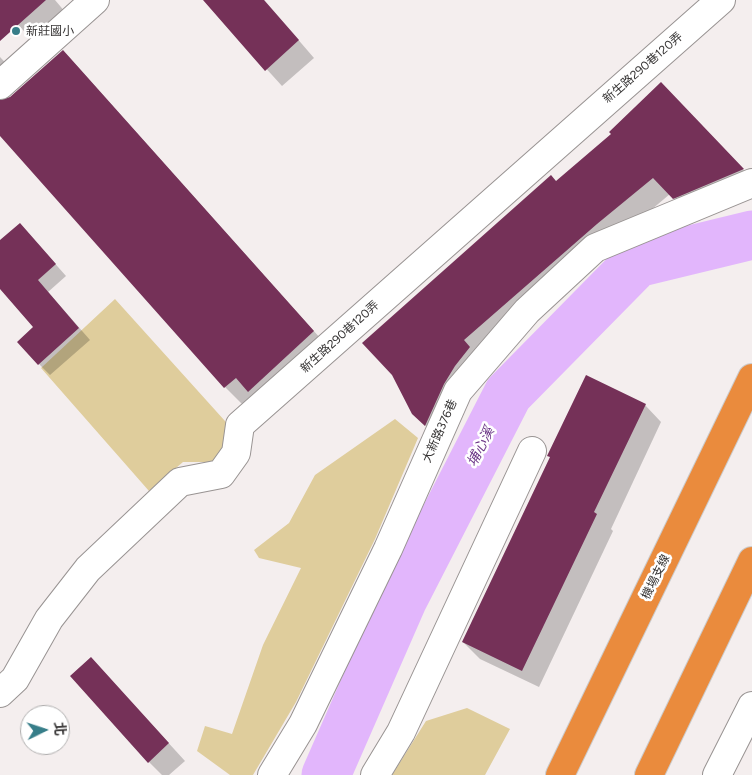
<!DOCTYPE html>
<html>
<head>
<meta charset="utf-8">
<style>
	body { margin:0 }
	#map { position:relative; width:752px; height:775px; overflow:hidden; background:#f4eeee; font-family:Figtree,"Noto Sans TC",sans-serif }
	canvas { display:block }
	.north { position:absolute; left:20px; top:705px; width:50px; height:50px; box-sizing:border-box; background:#fff; border:1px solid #afaeae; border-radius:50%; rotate:86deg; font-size:14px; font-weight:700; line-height:20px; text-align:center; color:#373535 }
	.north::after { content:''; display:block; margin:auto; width:18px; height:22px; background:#377e89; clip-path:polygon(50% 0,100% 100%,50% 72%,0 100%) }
</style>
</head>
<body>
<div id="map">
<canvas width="752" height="775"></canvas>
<div class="north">北</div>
</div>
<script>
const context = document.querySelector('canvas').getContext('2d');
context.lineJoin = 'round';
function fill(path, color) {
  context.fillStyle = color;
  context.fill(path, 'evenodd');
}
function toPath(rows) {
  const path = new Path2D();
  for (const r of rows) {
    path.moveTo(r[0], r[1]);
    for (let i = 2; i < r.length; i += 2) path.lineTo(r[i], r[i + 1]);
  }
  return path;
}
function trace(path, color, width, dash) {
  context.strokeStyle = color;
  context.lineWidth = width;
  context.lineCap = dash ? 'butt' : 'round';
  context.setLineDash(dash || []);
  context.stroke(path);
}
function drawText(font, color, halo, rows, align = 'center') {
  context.font = font + ' Figtree,"Noto Sans TC",sans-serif';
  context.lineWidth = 5;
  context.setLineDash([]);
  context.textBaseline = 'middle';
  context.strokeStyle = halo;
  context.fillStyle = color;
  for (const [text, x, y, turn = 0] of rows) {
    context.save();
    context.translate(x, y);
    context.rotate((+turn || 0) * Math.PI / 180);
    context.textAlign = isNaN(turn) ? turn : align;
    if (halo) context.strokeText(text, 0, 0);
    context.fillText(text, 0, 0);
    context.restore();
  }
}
const green = toPath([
	[115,299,234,431,217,462,183,462,149,491,41,368],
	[395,419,418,438,375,539,296,702,253,775,230,775,197,751,205,726,232,734,263,645,301,568,259,558,254,550,289,523,315,475],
	[467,708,510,729,485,775,392,775,426,721]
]);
const shadow = toPath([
	[0,0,55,0,66,13,34,42,0,5],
	[204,0,264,0,314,58,282,86],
	[63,51,79,68,329,348,265,408,252,395,242,404,225,387,0,134,0,57,20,78,1,98,1,101,11,98],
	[677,100,752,179,690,215,670,194,614,241,430,430,413,413,556,182],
	[20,224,66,276,48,292,90,340,50,375,39,364,35,328,0,288,0,242],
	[645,405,661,422,611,529,613,531,539,687,480,659,463,642,551,458],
	[91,658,185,761,169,775,162,775,149,762,72,676]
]);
const river = toPath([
	[326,775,403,599,508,394,637,263,752,235]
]);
const building = toPath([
	[0,0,46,0,0,41],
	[203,0,264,0,299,40,265,71],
	[63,50,314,331,248,392,236,378,224,388,0,136,0,100,10,97],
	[661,82,744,169,673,199,653,178,597,224,464,340,470,347,455,366,444,384,425,426,412,414,392,375,362,343,551,175,556,181,611,134,609,132],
	[20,223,56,264,38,280,79,328,38,365,17,342,33,327,0,289,0,240],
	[586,375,646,404,594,512,597,514,522,671,462,642,550,457,547,456],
	[91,657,169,743,148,763,70,676]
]);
const minor = toPath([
	[0,85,95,0],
	[0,693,15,679,49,619,88,569,180,482,221,474,236,453,240,425,721,0],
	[272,775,303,724,388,549,458,391,527,311,595,248,752,183],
	[375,775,401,732,532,451],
	[717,775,752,706]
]);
const highway = toPath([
	[560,775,752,378],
	[649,775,752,561]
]);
const markers = [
	[16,31,5,"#377e89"]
];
const poiNames = [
	["新莊國小",26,31]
];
const streetNames = [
	["新生路290巷120弄",643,68,-41],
	["新生路290巷120弄",340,337,-42],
	["大新路376巷",440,431,-66],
	["機場支線",656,577,-64]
];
const waterNames = [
	["埔心溪",481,447,-63]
];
fill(green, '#dfcd9c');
fill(shadow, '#0003');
trace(river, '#e2b6fc', 49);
fill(building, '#753158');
trace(minor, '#989392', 30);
trace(highway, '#cbcaca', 30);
trace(minor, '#fff', 28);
trace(highway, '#ea8b3d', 28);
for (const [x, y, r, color] of markers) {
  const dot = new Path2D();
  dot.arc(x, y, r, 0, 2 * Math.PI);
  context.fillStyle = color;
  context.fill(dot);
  trace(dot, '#fff', 2);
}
drawText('12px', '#373535', '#fff', poiNames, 'left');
drawText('12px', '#373535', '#fff', streetNames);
drawText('italic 14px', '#6c3787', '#fff', waterNames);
</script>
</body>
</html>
